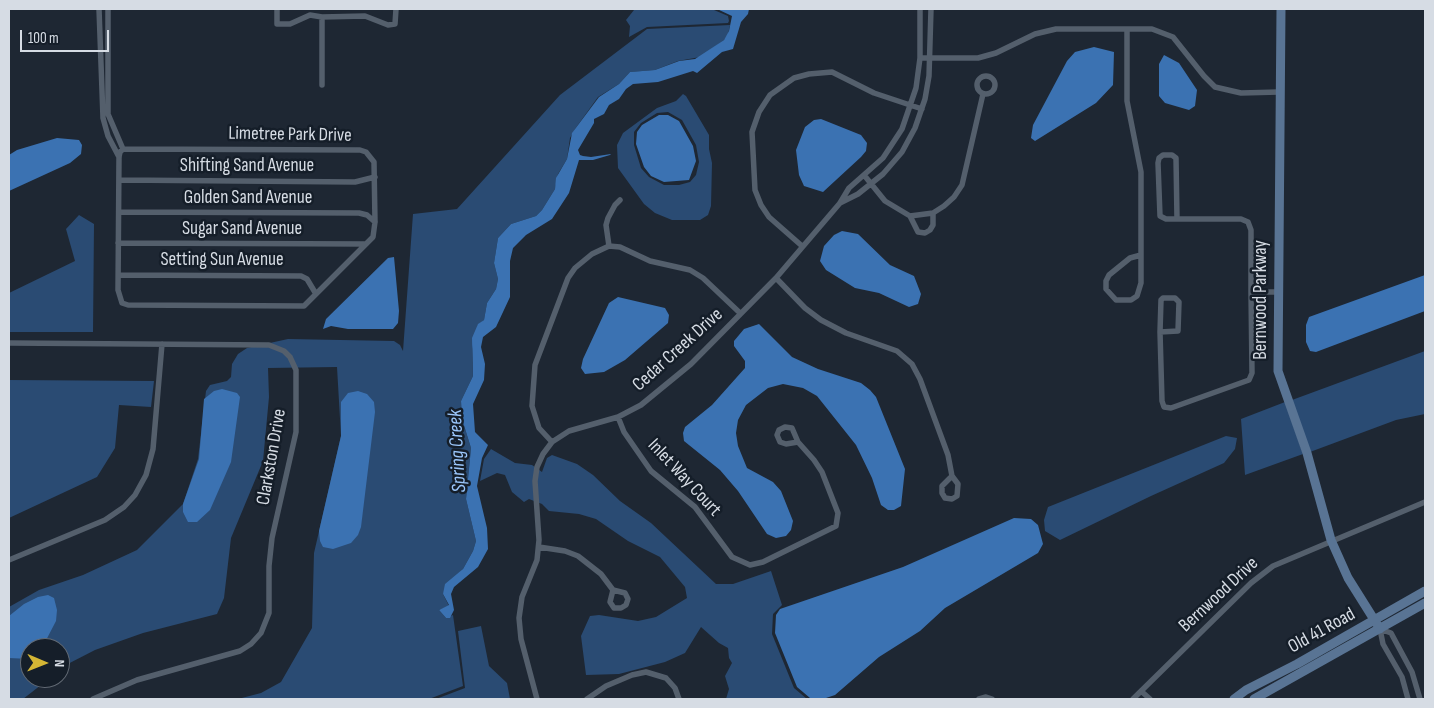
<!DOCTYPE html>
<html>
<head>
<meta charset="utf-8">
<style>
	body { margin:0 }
	#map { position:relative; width:1434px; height:708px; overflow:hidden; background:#1e2733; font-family:"Sofia Sans Condensed",sans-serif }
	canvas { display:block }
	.frame { position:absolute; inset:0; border:10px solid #d6dce4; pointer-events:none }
	.north { position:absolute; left:20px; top:638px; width:50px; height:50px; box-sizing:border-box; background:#151e29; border:1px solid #626a74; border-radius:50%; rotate:91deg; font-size:14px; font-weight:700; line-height:20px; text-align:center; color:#d6dce4 }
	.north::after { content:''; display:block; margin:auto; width:18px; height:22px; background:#d4b635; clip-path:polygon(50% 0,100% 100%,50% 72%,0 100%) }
	.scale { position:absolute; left:20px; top:30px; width:89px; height:22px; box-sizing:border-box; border:2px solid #d6dce4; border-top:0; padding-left:6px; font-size:15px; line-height:18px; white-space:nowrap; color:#d6dce4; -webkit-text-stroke:4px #151e29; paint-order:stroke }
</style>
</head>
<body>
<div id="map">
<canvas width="1434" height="708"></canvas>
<div class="frame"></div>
<div class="north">N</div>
<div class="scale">100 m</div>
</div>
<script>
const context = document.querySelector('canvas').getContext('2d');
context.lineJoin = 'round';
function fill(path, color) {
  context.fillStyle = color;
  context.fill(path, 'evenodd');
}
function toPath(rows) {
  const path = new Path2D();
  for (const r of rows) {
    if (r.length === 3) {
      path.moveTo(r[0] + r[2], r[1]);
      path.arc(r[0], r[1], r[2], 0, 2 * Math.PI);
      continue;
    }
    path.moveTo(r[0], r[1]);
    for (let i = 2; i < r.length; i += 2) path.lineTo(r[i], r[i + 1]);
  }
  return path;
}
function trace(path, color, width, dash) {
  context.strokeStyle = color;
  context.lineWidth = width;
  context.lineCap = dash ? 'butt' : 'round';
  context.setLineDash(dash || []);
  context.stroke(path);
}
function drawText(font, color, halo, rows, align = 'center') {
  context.font = font + ' "Sofia Sans Condensed",sans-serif';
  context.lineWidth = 5;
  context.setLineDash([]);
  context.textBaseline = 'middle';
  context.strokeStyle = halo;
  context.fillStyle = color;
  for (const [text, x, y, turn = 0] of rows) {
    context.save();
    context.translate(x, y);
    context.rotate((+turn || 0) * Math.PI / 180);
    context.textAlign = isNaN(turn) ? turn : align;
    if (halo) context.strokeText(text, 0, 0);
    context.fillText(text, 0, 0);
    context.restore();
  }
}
const green = toPath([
	[634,10,714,10,728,16,729,21,728,23,647,27,629,37,630,26,626,20],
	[730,25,728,35,724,40,700,57,678,61,655,70,630,72,619,84,598,97,575,129,570,138,567,159,558,174,555,189,542,210,536,216,511,224,498,238,494,263,498,279,496,289,487,303,484,320,478,325,472,349,473,376,461,401,462,419,471,448,466,499,476,541,473,551,463,569,443,594,449,606,439,610,446,618,453,615,463,686,429,699,238,699,261,693,281,682,312,628,314,553,341,436,337,367,268,368,269,397,263,461,231,538,224,598,217,614,143,633,95,650,60,668,60,648,30,648,30,678,50,678,23,699,9,699,9,607,39,590,83,575,137,550,183,504,198,459,206,391,210,385,227,381,231,377,232,364,238,354,247,348,288,339,394,341,400,345,403,351,413,214,457,209,560,95,647,29],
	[683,94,686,96,709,135,709,149,712,163,711,206,708,215,700,220,672,220,655,213,644,204,618,168,617,145,623,133,657,108,676,101],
	[668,112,682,120,696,145,699,162,696,175,690,182,679,185,664,185,649,177,641,168,634,145,634,132,641,123,657,113],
	[79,215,94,224,93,332,9,332,9,293,75,261,66,229],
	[1425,351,1425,414,1396,420,1310,452,1292,400],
	[9,380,154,381,151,407,119,405,115,448,97,477,9,518],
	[1285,402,1303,454,1245,475,1241,419],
	[1226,436,1237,438,1235,449,1224,463,1151,496,1060,540,1045,531,1044,520,1048,507],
	[491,449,515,463,532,465,542,472,547,458,552,455,577,464,593,475,620,501,651,523,716,584,733,584,771,571,782,605,773,614,772,634,794,688,807,699,726,699,729,689,725,676,732,663,729,658,728,648,719,643,701,627,685,653,665,662,619,674,586,675,581,636,590,616,599,615,638,621,656,617,687,598,685,587,660,557,628,541,596,519,579,514,549,511,542,504,529,499,524,502,512,492,505,475,497,473,480,481,484,459],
	[481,626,489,666,507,683,510,699,436,699,465,688,458,631]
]);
const water = toPath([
	[717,9,749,9,748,14,741,22,733,49,722,52,697,73,693,71,658,82,633,84,626,89,619,99,609,105,604,114,594,119,594,123,578,150,580,155,583,156,591,157,611,154,610,155,593,160,579,160,569,193,552,219,526,235,513,248,510,261,510,297,496,327,483,337,481,347,485,364,484,380,473,404,475,432,488,445,482,458,477,486,487,528,488,549,478,567,454,587,451,594,454,610,450,618,446,618,439,610,449,605,443,594,445,584,463,569,473,551,476,541,466,499,471,448,462,419,461,401,473,376,472,338,478,324,484,320,487,303,496,289,498,279,494,263,498,238,511,224,536,216,542,210,555,189,556,178,567,159,572,133,599,97,619,84,630,72,655,70,679,61,695,59,724,40,729,31,732,16],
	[1094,47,1114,52,1113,85,1096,103,1035,141,1031,138,1033,125,1067,61,1075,52],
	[1164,55,1179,63,1197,90,1195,106,1189,110,1165,103,1159,96,1159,64],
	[659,115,668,115,679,121,693,146,696,161,689,180,664,182,651,176,644,167,636,144,637,132,642,125],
	[821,119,861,135,867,143,866,151,861,157,823,192,804,186,799,175,796,150,805,127,814,120],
	[57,138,79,140,82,145,81,154,70,163,9,191,9,155,17,150],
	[842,231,858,234,890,265,914,276,921,294,918,304,909,307,879,293,855,288,826,270,820,261,824,246,834,235],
	[394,257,399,311,398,323,393,329,348,329,331,326,323,329,326,319,388,258],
	[1425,275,1425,311,1316,352,1310,351,1306,342,1306,325,1309,317],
	[618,297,665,308,669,315,668,323,625,360,604,372,585,374,581,368,583,359,609,303],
	[759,324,792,357,818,369,861,383,870,390,876,397,905,469,901,506,894,510,888,510,881,505,872,478,856,445,817,396,803,388,783,384,768,388,746,405,738,420,736,433,738,446,747,468,773,482,781,491,793,521,791,530,786,536,776,538,767,534,738,491,720,470,684,441,683,433,685,427,712,405,745,368,745,361,734,346,734,341,744,329],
	[222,389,237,393,240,397,231,462,210,510,197,522,188,522,183,512,183,504,199,459,204,399,214,391],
	[358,391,367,394,374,402,375,412,361,527,358,535,351,543,333,549,323,547,320,541,319,531,341,436,341,402,348,393],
	[1014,518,1031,519,1038,525,1043,544,1038,553,945,608,920,631,879,657,835,695,823,699,810,698,797,687,775,633,776,615,780,609,903,567],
	[48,595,54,598,57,610,56,621,42,648,30,648,30,659,9,658,9,616,24,604,38,597]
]);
const street = toPath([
	[99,9,103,118,108,136,119,157],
	[108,9,108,114,123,149],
	[277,9,277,24,290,24,310,15,322,17,365,16,388,25,395,24,396,9],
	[322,17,322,85],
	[1127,29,1127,101,1141,172,1141,255],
	[920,58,978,58,996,53,1035,34,1056,29,1152,29,1173,37,1204,76,1215,87,1241,93,1279,92],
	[986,85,9],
	[123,149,360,150,366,152,374,162,375,222,373,237,304,306,128,305,122,303,118,290,119,157,120,152,123,149],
	[864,175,885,201,910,216,933,213,944,206,954,197,962,185,983,94],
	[119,180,355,182,375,177],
	[840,203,858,194,883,174,902,152,915,128,925,99,929,76,931,9],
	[119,212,359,213,367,215,375,222],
	[910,216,918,232,925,233,930,230,933,225,933,213],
	[1177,219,1176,158,1172,155,1163,155,1159,158,1158,163,1160,216,1166,219,1241,219,1248,222,1251,230,1251,292],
	[118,243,366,244],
	[609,246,606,225,608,218,615,205,620,200],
	[802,246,769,217,761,205,755,190,752,132,759,112,770,95,794,78,809,74,832,72,874,93,922,109],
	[1141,255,1141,283,1137,296,1131,300,1116,300,1106,289,1106,281,1109,275,1130,258,1141,255],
	[119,275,301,276,307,279,316,294],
	[776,278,805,308,821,320,846,333,897,351,912,364,920,379,948,455,952,476],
	[1160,332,1161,300,1163,298,1175,298,1179,302,1178,331,1160,332,1162,401,1164,407,1171,408,1249,380,1252,373,1251,292,1277,292],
	[9,343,269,345,284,351,290,357,296,370,296,432,272,538,269,566,269,613,261,633,251,644,240,651,137,680,93,699],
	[618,417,624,432,651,471,695,507,732,557,750,565,763,562,836,526,838,513,822,472,814,460,798,442],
	[785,427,792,428,798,442,786,444,780,442,777,435,779,430,785,427],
	[552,442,539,428,532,406,535,365,568,278,575,268,592,254,609,246,620,247,650,261,690,270,703,278,740,313],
	[952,476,958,484,957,496,952,499,945,498,942,493,942,486,952,476],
	[539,547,565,551,578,556,601,574,613,590],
	[9,560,105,520,124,507,135,495,146,475,153,449,162,344],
	[613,590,625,593,628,599,626,605,621,608,614,608,610,602,613,590],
	[1380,629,1391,633,1412,672,1420,699],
	[1380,629,1383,644,1402,677,1408,699],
	[1141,691,1150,699],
	[537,699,521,639,519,618,522,597,537,560,539,540,535,481,537,467,543,454,552,442,569,431,618,417,641,405,691,364,776,278,840,203,849,188,883,158,902,129,916,88,920,58,920,9],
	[587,699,606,686,632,675,646,672,666,678,675,688,679,699],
	[979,699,986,697,992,699],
	[1133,699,1251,583,1273,566,1425,502]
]);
const secondary = toPath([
	[1281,9,1278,371,1307,453,1331,540,1348,578,1380,629],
	[1234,699,1246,690,1297,664,1425,591],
	[1254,699,1425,603]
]);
const streetNames = [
	["Limetree Park Drive",290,135,1],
	["Shifting Sand Avenue",247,166],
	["Golden Sand Avenue",248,198],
	["Sugar Sand Avenue",242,229],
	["Setting Sun Avenue",222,260],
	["Bernwood Parkway",1261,300,-90],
	["Cedar Creek Drive",678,350,-42],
	["Clarkston Drive",272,457,-80],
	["Inlet Way Court",684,478,47],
	["Bernwood Drive",1219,595,-43],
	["Old 41 Road",1322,631,-29]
];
const waterNames = [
	["Spring Creek",458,451,-93]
];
fill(green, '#2a4b73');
fill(water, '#3b72b2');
trace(street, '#545f6c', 5.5);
trace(secondary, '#597494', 9);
drawText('19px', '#d6dce4', '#151e29', streetNames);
drawText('italic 20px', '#9bc6fa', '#151e29', waterNames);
</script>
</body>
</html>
